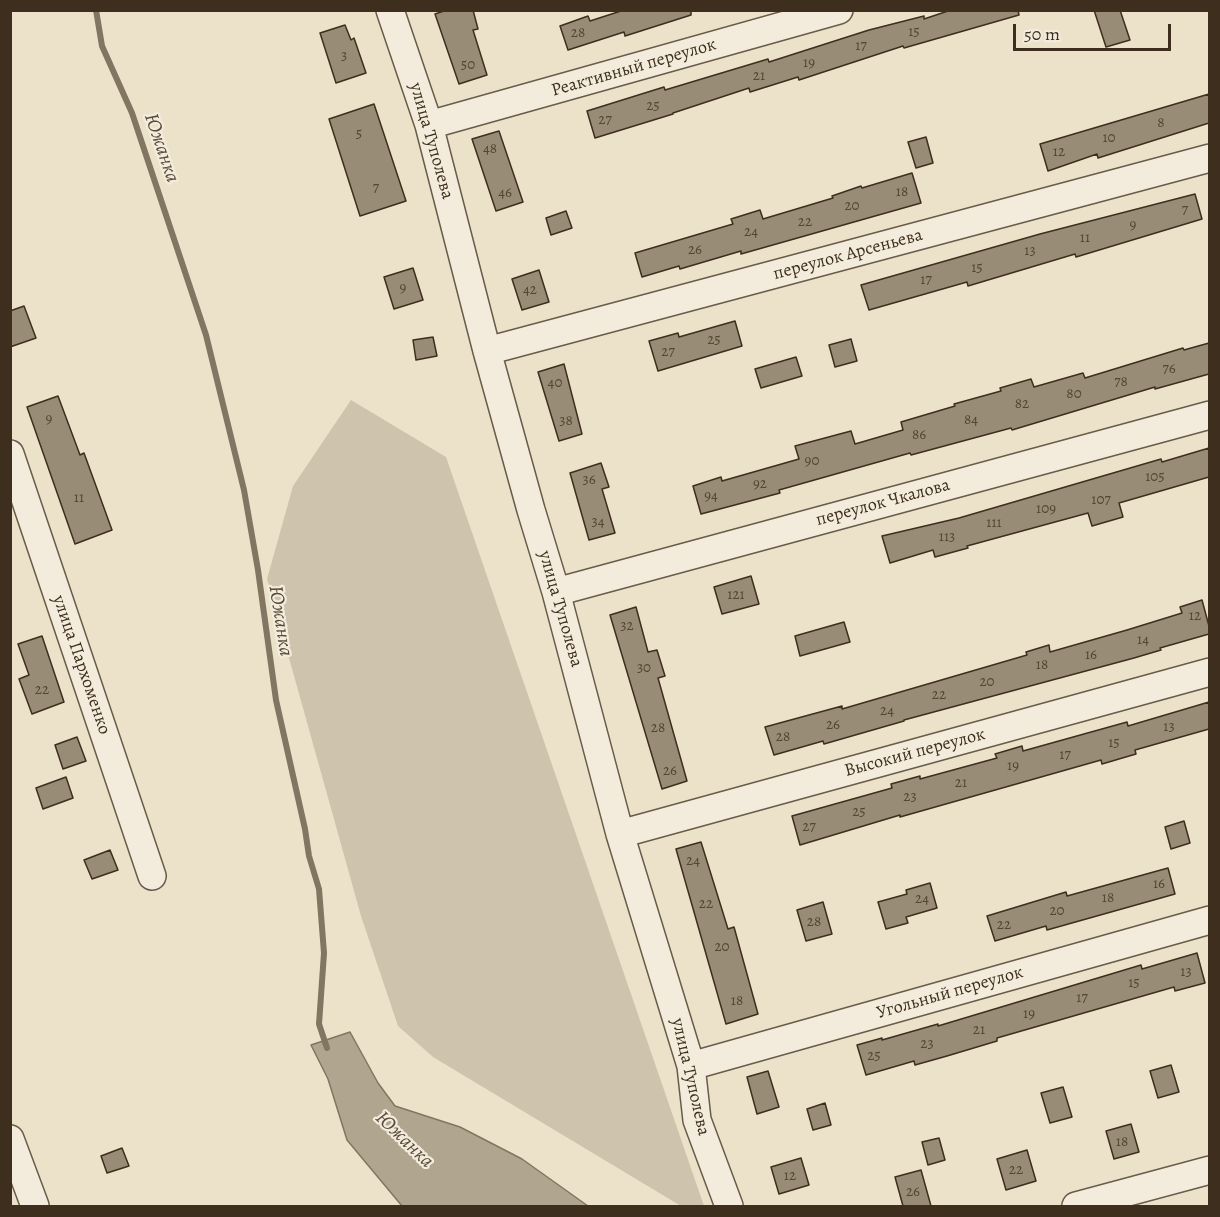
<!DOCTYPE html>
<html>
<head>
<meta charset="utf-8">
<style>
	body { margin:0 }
	#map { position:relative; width:1220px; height:1217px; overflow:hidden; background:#ece2c9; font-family:Alegreya,serif }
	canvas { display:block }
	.frame { position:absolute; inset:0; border:12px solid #3d2e1d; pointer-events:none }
	.scale { position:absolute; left:1013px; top:24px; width:158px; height:27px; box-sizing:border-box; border:3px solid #3d2e1d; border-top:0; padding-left:8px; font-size:18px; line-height:21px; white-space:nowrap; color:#3d2e1d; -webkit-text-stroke:4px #f3ecdc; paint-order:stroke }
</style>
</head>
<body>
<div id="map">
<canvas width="1220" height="1217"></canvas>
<div class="frame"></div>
<div class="scale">50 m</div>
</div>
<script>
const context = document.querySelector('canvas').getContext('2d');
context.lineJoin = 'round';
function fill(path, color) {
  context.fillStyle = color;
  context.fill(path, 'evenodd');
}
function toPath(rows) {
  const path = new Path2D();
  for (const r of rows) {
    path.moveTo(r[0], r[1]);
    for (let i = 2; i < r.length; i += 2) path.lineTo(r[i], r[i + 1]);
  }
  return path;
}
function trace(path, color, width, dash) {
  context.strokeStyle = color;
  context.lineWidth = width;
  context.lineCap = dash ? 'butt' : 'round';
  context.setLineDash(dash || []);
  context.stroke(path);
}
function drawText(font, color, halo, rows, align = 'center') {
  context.font = font + ' Alegreya,serif';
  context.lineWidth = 4.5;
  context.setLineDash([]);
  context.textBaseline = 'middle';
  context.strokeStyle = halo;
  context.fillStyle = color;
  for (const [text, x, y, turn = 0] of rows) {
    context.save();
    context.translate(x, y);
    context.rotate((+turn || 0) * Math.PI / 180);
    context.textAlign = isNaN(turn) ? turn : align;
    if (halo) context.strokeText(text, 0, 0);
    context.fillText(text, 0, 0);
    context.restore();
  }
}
const green = toPath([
	[351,400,446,457,704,1206,681,1206,433,1057,398,1026,361,916,267,579,293,486]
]);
const water = toPath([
	[350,1032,378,1083,395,1106,460,1127,522,1159,588,1206,402,1206,347,1140,328,1079,311,1045,350,1032]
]);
const stream = toPath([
	[96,10,102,46,132,113,206,335,244,490,258,570,276,700,305,829,309,856,319,889,324,953,319,1024,327,1048]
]);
const building = toPath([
	[447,10,473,10,478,29,473,30,487,75,459,84,435,14,447,10],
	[624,10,691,10,691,15,625,36,624,32,568,50,560,26,588,16,590,21,624,10],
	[951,10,1018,10,1019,15,904,48,903,46,799,80,798,77,750,92,749,88,673,113,673,114,595,138,587,111,664,87,665,90,768,59,769,62,869,30,924,16,924,19,951,10],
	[1094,10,1120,10,1130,40,1106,47,1094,10],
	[345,25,351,40,354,38,366,73,336,83,320,33,345,25],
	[1209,94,1209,123,1098,158,1097,154,1048,171,1040,144,1209,94],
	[374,104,406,201,360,216,329,119,374,104],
	[499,131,523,202,496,211,472,139,499,131],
	[926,137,933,163,916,168,908,142,926,137],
	[912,173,921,203,741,254,741,251,680,269,679,266,642,277,635,253,733,224,731,219,760,210,763,219,833,198,832,196,861,186,862,188,912,173],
	[1195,194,1202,219,1076,257,1075,254,968,286,967,282,869,310,861,285,1040,234,1195,194],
	[566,211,572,228,551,235,546,218,566,211],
	[413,268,423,300,394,309,384,277,413,268],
	[539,270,549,302,522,310,512,279,539,270],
	[24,306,36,338,10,347,10,311,24,306],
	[735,321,742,346,658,371,649,341,678,333,679,337,735,321],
	[433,337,437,356,416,360,413,340,433,337],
	[851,339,857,361,835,367,829,345,851,339],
	[1209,343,1209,374,1155,389,1155,387,1012,430,1011,428,911,455,910,453,779,490,780,493,701,514,693,486,721,477,722,481,799,459,795,446,851,431,855,444,903,430,901,422,955,406,954,404,1001,391,1000,388,1031,379,1034,387,1083,373,1085,378,1183,348,1184,350,1209,343],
	[796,357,802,376,761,388,755,369,796,357],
	[564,364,582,434,559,441,538,372,564,364],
	[58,396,80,455,84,453,112,530,75,544,27,407,58,396],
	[1209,448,1209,477,1119,503,1123,517,1092,526,1088,513,967,546,968,548,935,557,933,550,890,563,882,536,959,518,1161,459,1162,462,1209,448],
	[601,463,609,487,602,489,615,533,589,540,570,473,601,463],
	[751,576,759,604,722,614,714,587,751,576],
	[1202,600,1209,626,1209,634,1160,648,1161,650,1134,658,904,720,904,721,824,744,823,741,774,755,765,727,842,706,842,709,1027,655,1026,652,1049,645,1050,652,1127,630,1182,613,1180,607,1202,600],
	[636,607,648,652,657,650,665,676,658,678,687,781,662,789,610,615,636,607],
	[844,622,850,642,800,656,795,636,844,622],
	[42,636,64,702,32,714,19,679,29,675,18,644,42,636],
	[1209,702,1209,729,1135,750,1136,754,1102,764,1101,760,900,817,900,815,800,845,792,816,892,788,891,784,920,776,920,779,997,758,995,754,1022,746,1023,751,1127,722,1128,726,1209,702],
	[77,737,86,761,63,769,55,745,77,737],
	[66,777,73,798,43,809,36,788,66,777],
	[1184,821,1190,843,1171,849,1165,827,1184,821],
	[701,842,728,929,734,927,758,1014,726,1024,676,849,701,842],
	[110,850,118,870,92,879,84,860,110,850],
	[1168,868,1175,894,1047,930,1046,926,995,941,987,916,1066,892,1067,896,1168,868],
	[930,883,937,908,906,917,908,923,886,929,878,902,907,894,906,890,930,883],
	[823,902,832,934,806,941,797,910,823,902],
	[1197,953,1205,983,1175,991,1174,987,997,1038,997,1041,947,1056,915,1065,914,1061,866,1075,857,1045,882,1038,882,1040,938,1024,938,1026,1141,965,1142,969,1197,953],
	[1171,1065,1179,1092,1158,1098,1150,1071,1171,1065],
	[768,1071,779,1107,757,1114,747,1077,768,1071],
	[1063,1087,1072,1117,1050,1123,1041,1093,1063,1087],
	[825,1103,831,1125,813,1130,807,1109,825,1103],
	[1131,1124,1139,1152,1114,1159,1106,1131,1131,1124],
	[939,1138,945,1160,928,1165,922,1142,939,1138],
	[122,1148,129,1166,107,1173,101,1156,122,1148],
	[1027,1150,1036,1181,1006,1190,997,1159,1027,1150],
	[801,1158,809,1185,779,1194,771,1167,801,1158],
	[921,1170,931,1206,903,1206,895,1177,921,1170]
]);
const minor = toPath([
	[390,10,429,125,487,351,531,510,556,592,620,834,691,1066,697,1120,729,1206],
	[429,125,839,10],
	[487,351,1210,158],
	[10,454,152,876],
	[556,592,1210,415],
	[620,834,1210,672],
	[691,1066,1210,920],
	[10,1139,35,1206],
	[1076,1206,1210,1170]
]);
const numberNames = [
	["15",914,32],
	["28",578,33],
	["17",861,46],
	["3",344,56],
	["19",809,63],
	["50",468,65],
	["21",759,76],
	["25",653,106],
	["27",605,120],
	["8",1161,123],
	["5",359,134],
	["10",1109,138],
	["48",490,149],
	["12",1059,152],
	["7",376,188],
	["18",902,192],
	["46",505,193],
	["20",852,206],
	["7",1185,210],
	["22",805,222],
	["9",1133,225],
	["24",751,232],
	["11",1085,238],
	["26",695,250],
	["13",1030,251],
	["15",977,268],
	["17",926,280],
	["9",403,288],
	["42",530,290],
	["25",714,340],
	["27",668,352],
	["76",1169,369],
	["78",1121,382],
	["40",555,383],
	["80",1074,394],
	["82",1022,404],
	["9",49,419],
	["84",971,420],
	["38",566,421],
	["86",919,435],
	["90",812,461],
	["105",1155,477],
	["36",589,480],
	["92",760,484],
	["94",711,496],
	["11",79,498],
	["107",1101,500],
	["109",1046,509],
	["34",598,522],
	["111",994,523],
	["113",947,537],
	["121",736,595],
	["12",1195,616],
	["32",627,626],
	["14",1143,640],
	["16",1091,655],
	["18",1042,665],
	["30",644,668],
	["20",987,682],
	["22",42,690],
	["22",939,695],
	["24",887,711],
	["26",833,725],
	["13",1169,727],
	["28",658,728],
	["28",783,737],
	["15",1114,743],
	["17",1065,755],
	["19",1013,766],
	["26",670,771],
	["21",961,783],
	["23",910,797],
	["25",859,812],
	["27",809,827],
	["24",693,861],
	["16",1159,884],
	["18",1108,898],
	["24",922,899],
	["22",706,904],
	["20",1057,911],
	["28",814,922],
	["22",1004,925],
	["20",722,947],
	["13",1186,972],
	["15",1134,983],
	["17",1082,998],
	["18",737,1001],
	["19",1029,1014],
	["21",979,1030],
	["23",927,1044],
	["25",874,1056],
	["18",1122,1142],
	["22",1016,1170],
	["12",790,1176],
	["26",913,1192]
];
const streetNames = [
	["Реактивный переулок",634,68,-16],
	["улица Туполева",431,141,74],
	["переулок Арсеньева",848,255,-15],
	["переулок Чкалова",883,503,-15],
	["улица Туполева",560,609,74],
	["улица Пархоменко",81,665,71],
	["Высокий переулок",915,753,-15],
	["Угольный переулок",950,993,-16],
	["улица Туполева",690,1077,77]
];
const waterNames = [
	["Южанка",161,148,71],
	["Южанка",280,621,81],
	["Южанка",404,1140,44]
];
fill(green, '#cec3ac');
fill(water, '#b0a58f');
trace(water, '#827561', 1.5);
trace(stream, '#827561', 6);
fill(building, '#988c76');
trace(building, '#3d2e1d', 1.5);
trace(minor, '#695b48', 30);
trace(minor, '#f3ecdc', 27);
drawText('15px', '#544633', null, numberNames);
drawText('18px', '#3d2e1d', '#f3ecdc', streetNames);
drawText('italic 20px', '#5a4c3a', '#f3ecdc', waterNames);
</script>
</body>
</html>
